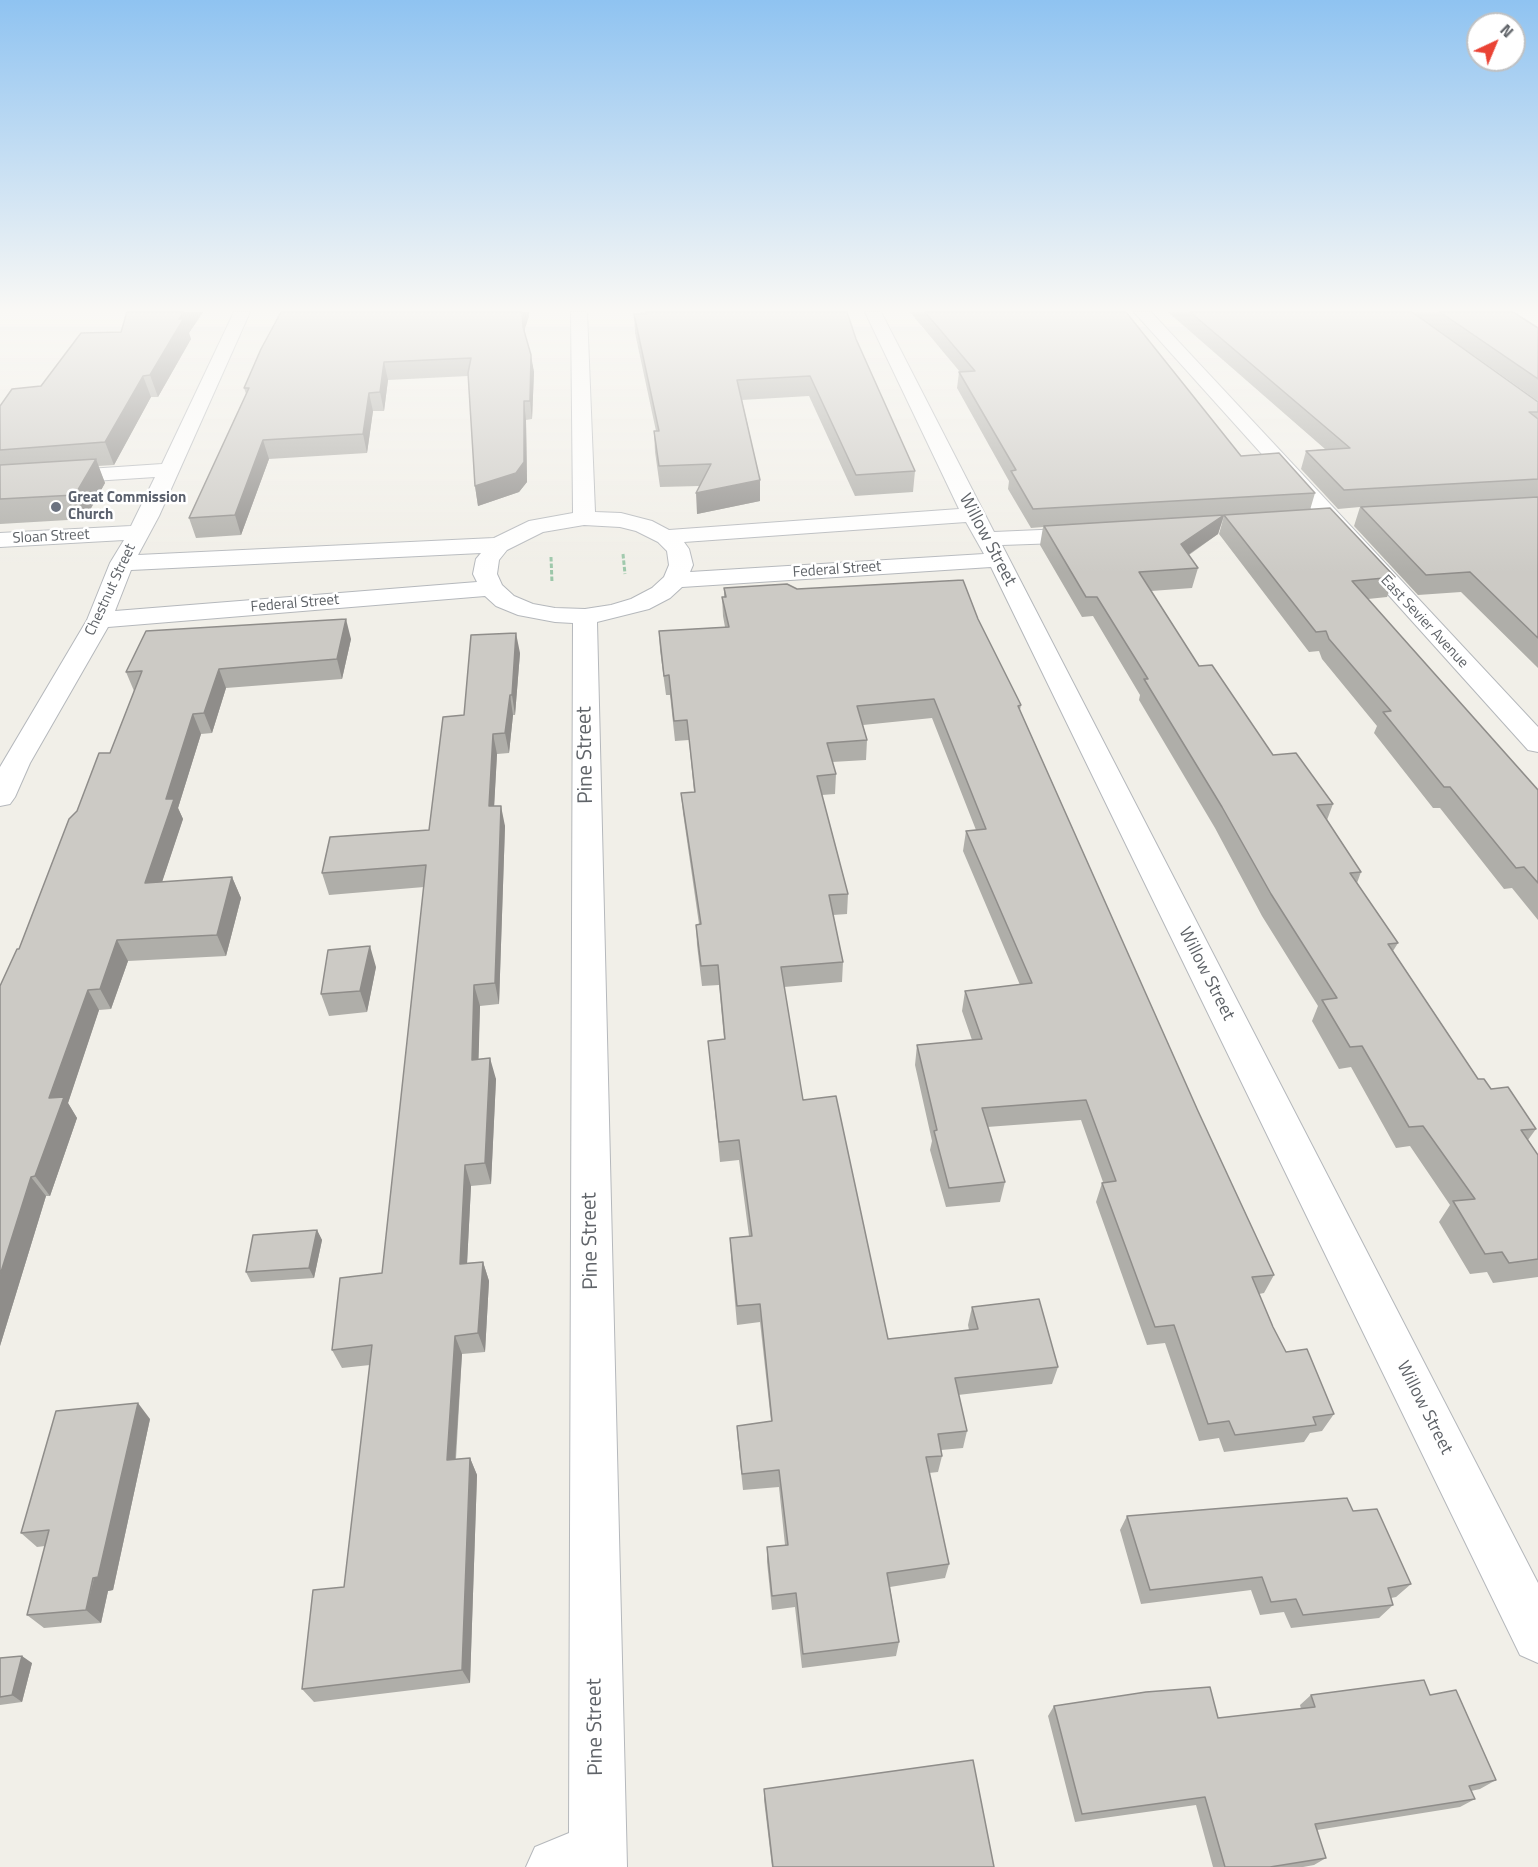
<!DOCTYPE html>
<html>
<head>
<meta charset="utf-8">
<style>
	body { margin:0 }
	#map { position:relative; width:1538px; height:1867px; overflow:hidden; background:#f1efe8; font-family:"Titillium Web",sans-serif }
	canvas { display:block }
	.north { position:absolute; left:1466px; top:12px; width:60px; height:60px; box-sizing:border-box; background:#fff; border:2px solid #bfc1c3; border-radius:50%; rotate:44deg; font-size:16px; font-weight:700; line-height:24px; text-align:center; color:#5f6368 }
	.north::after { content:''; display:block; margin:auto; width:21px; height:27px; background:#ea4335; clip-path:polygon(50% 0,100% 100%,50% 72%,0 100%) }
</style>
</head>
<body>
<div id="map">
<canvas width="1538" height="1867"></canvas>
<div class="north">N</div>
</div>
<script>
const context = document.querySelector('canvas').getContext('2d');
context.lineJoin = 'round';
function toPath(rows) {
  const path = new Path2D();
  for (const r of rows) {
    path.moveTo(r[0], r[1]);
    for (let i = 2; i < r.length; i += 2) path.lineTo(r[i], r[i + 1]);
  }
  return path;
}
function trace(path, color, width, dash) {
  context.strokeStyle = color;
  context.lineWidth = width;
  context.lineCap = dash ? 'butt' : 'round';
  context.setLineDash(dash || []);
  context.stroke(path);
}
function fill(path, color) {
  context.fillStyle = color;
  context.fill(path, 'evenodd');
}
function drawText(font, color, halo, rows, align = 'center') {
  context.font = font + ' "Titillium Web",sans-serif';
  context.lineWidth = 5;
  context.setLineDash([]);
  context.textBaseline = 'middle';
  context.strokeStyle = halo;
  context.fillStyle = color;
  for (const [text, x, y, turn = 0] of rows) {
    context.save();
    context.translate(x, y);
    context.rotate((+turn || 0) * Math.PI / 180);
    context.textAlign = isNaN(turn) ? turn : align;
    if (halo) context.strokeText(text, 0, 0);
    context.fillText(text, 0, 0);
    context.restore();
  }
}
const path = toPath([
	[623,554,625,574],
	[551,557,552,583]
]);
const minor = toPath([
	[234,312,250,312,159,516,138,555,494,538,529,521,573,513,571,312,587,312,595,512,621,513,652,521,669,530,959,509,865,312,881,312,994,532,1087,528,1095,530,1098,535,1095,540,1087,542,1002,545,1538,1583,1538,1663,1520,1655,991,567,682,587,670,598,649,609,597,622,627,1867,526,1867,535,1847,569,1833,573,623,555,622,518,615,496,606,485,596,108,627,30,763,15,797,10,804,0,806,0,767,87,620,110,563,124,540,0,547,0,533,131,526,155,477,0,487,0,475,162,464,234,312],
	[966,522,984,554,690,572,693,565,689,549,684,542,966,522],
	[584,525,620,527,636,531,658,542,667,551,669,565,664,577,652,588,631,599,611,605,585,609,555,608,533,604,514,596,502,585,497,574,499,560,507,550,543,532,584,525],
	[481,553,476,559,473,574,477,582,115,611,131,570,481,553],
	[1134,312,1151,312,1538,727,1538,752,1528,750,1134,312]
]);
const wall = toPath([
	[127,312,203,312,189,333,191,339,158,397,151,397,114,465,98,466,105,483,85,519,0,524,0,406,41,386,121,332],
	[281,312,529,312,529,316,525,328,525,334,534,372,532,419,526,420,527,482,519,492,478,506,475,486,468,376,388,380,384,411,373,411,367,453,269,459,241,535,196,538,189,518,246,394,244,388],
	[640,312,847,312,856,339,915,471,913,492,855,496,809,396,742,400,760,480,760,501,697,514,700,486,660,487,655,452,654,431,656,431,635,333,634,314,641,314],
	[910,312,1126,312,1241,456,1315,493,1310,510,1395,577,1387,597,1368,599,1538,790,1538,920,1512,888,1504,889,1440,808,1433,808,1374,733,1377,726,1322,659,1319,651,1309,652,1219,534,1224,516,1218,534,1189,555,1198,568,1192,588,1151,591,1199,666,1273,755,1333,804,1327,820,1361,872,1357,883,1398,943,1393,951,1478,1079,1491,1089,1536,1129,1528,1140,1538,1155,1538,1277,1493,1283,1487,1272,1470,1274,1439,1222,1450,1205,1410,1146,1396,1148,1351,1067,1339,1069,1312,1021,1318,1006,1262,916,1215,828,1139,700,1140,695,1093,616,1082,617,1040,545,1043,527,1031,528,1008,489,1009,481,957,388,959,372,960,372],
	[1168,312,1513,312,1538,328,1538,401,1462,347,1538,402,1538,668,1461,592,1418,595,1354,526,1360,507,1338,509,1301,469,1306,451,1325,449],
	[724,588,797,589,978,619,1021,705,1020,710,1198,1111,1274,1275,1264,1293,1259,1294,1273,1327,1286,1352,1334,1414,1322,1431,1310,1433,1304,1442,1224,1452,1219,1438,1199,1441,1165,1343,1147,1345,1096,1202,1102,1183,1103,1182,1081,1120,987,1127,1005,1182,1000,1202,946,1207,930,1150,932,1141,915,1065,917,1045,972,1040,962,1011,965,991,1020,985,963,851,966,831,976,830,932,718,863,725,867,740,866,760,832,762,836,774,835,794,822,795,848,894,847,914,833,915,843,962,842,982,784,987,803,1100,888,1339,969,1330,968,1325,972,1307,1058,1367,1052,1384,958,1395,967,1431,963,1448,941,1450,942,1456,938,1472,929,1473,949,1564,945,1578,890,1587,899,1642,896,1656,802,1668,795,1607,772,1610,767,1562,767,1547,785,1545,779,1487,743,1490,738,1443,737,1426,771,1421,760,1322,737,1325,731,1257,730,1238,749,1236,739,1160,720,1162,710,1061,708,1041,724,1039,719,985,702,986,697,945,696,925,699,924,683,813,681,793,694,792,689,740,675,741,670,695,666,695,660,650,659,631,725,627,723,616,722,597,724,597],
	[351,639,342,679,226,688,212,733,201,734,178,808,183,819,162,882,232,877,241,898,226,956,128,961,111,1009,99,1010,68,1103,77,1118,50,1196,46,1196,0,1346,19,949,110,753,134,691,126,672],
	[520,653,515,715,513,715,509,753,497,754,494,806,505,826,499,1004,480,1006,478,1060,496,1079,491,1184,471,1186,467,1263,483,1262,489,1281,485,1352,462,1354,456,1459,470,1458,477,1475,470,1683,314,1702,302,1689,344,1587,370,1365,342,1368,332,1350,382,1273,424,887,329,895,322,873,429,830,464,715],
	[376,967,367,1012,329,1016,321,994],
	[317,1230,322,1240,314,1278,251,1282,246,1272],
	[150,1419,113,1590,108,1591,101,1623,44,1628,27,1615,45,1546,37,1547,21,1533],
	[1353,1511,1411,1584,1396,1597,1391,1598,1393,1605,1379,1618,1291,1628,1284,1612,1260,1615,1251,1590,1141,1604,1120,1530,1127,1516],
	[0,1658,32,1663,22,1702,0,1705],
	[1311,1695,1430,1695,1496,1780,1480,1789,1471,1791,1475,1799,1460,1807,1317,1830,1326,1858,1314,1865,1303,1867,1213,1867,1196,1805,1075,1822,1048,1716,1054,1706,1218,1718,1301,1709,1300,1705],
	[764,1789,994,1867,772,1867,764,1800]
]);
const shadedWall = toPath([
	[183,312,203,312,189,333,191,339,158,397,150,375,179,319],
	[522,312,529,312,529,316,525,328,525,344,523,327],
	[531,355,534,372,532,419,530,401],
	[384,362,388,380,384,411,380,392],
	[143,376,151,397,114,465,105,442],
	[369,393,373,411,367,453,363,434],
	[524,401,526,420,527,482,519,492,478,506,475,486],
	[263,440,269,459,241,535,235,515],
	[96,459,105,483,85,519,75,495],
	[760,480,760,501,697,514,696,493],
	[1224,515,1218,534,1176,563,1181,544],
	[346,619,351,639,342,679,337,659],
	[516,633,520,653,515,715,512,695],
	[219,669,226,688,212,733,204,713],
	[510,695,513,715,509,753,505,733],
	[193,714,201,734,178,808,183,819,155,903,145,883,166,799],
	[493,734,497,754,493,827,489,806],
	[501,806,505,826,499,1004,495,983],
	[232,877,241,898,226,956,217,935],
	[117,940,128,961,111,1009,100,989],
	[370,946,376,967,367,1012,360,991],
	[474,985,480,1006,478,1081,472,1060],
	[88,990,99,1010,68,1103,77,1118,50,1196,35,1176,49,1098],
	[490,1058,496,1079,491,1184,485,1163],
	[465,1165,471,1186,466,1284,460,1264],
	[31,1177,46,1196,0,1346,0,1275],
	[317,1230,322,1240,314,1278,309,1268],
	[483,1262,489,1281,485,1352,478,1333],
	[455,1336,462,1354,454,1477,447,1460],
	[138,1403,150,1419,113,1590,108,1591,101,1623,86,1610],
	[470,1458,477,1475,470,1683,462,1670],
	[22,1656,32,1663,22,1702,12,1695]
]);
const building = toPath([
	[127,312,183,312,179,319,184,318,150,375,143,376,105,442,0,450,0,406,12,389,41,386,81,333,121,332,127,312],
	[281,312,522,312,523,327,531,355,530,401,524,401,524,462,516,473,475,486,468,373,471,358,384,362,380,392,369,393,363,434,263,440,235,515,189,518,249,388,244,388,261,349,281,312],
	[646,312,847,312,856,339,915,471,856,475,810,376,737,380,760,480,696,493,711,464,659,466,654,431,659,431,634,314,647,314,646,312],
	[925,312,1126,312,1241,456,1279,453,1315,493,1033,509,1011,471,1016,470,959,372,975,371,925,312],
	[1190,312,1412,312,1538,402,1538,412,1529,412,1538,419,1538,479,1344,490,1306,451,1350,448,1190,312],
	[1440,312,1513,312,1538,328,1538,379,1440,312],
	[96,459,75,495,0,499,0,465,96,459],
	[1538,497,1538,638,1470,572,1426,575,1361,507,1538,497],
	[1330,508,1395,577,1352,581,1538,790,1538,883,1524,867,1516,868,1450,787,1444,787,1383,712,1391,711,1329,639,1326,631,1316,632,1224,515,1330,508],
	[1224,515,1181,544,1198,568,1139,572,1199,666,1212,665,1273,755,1296,753,1333,804,1317,805,1361,872,1350,873,1398,943,1388,944,1478,1079,1484,1079,1491,1089,1508,1087,1536,1129,1521,1130,1538,1155,1538,1259,1509,1263,1502,1252,1485,1254,1453,1201,1475,1199,1423,1126,1409,1127,1362,1046,1350,1047,1322,1000,1337,998,1271,894,1222,807,1144,679,1148,679,1097,597,1086,597,1044,526,1224,515],
	[963,580,978,619,1021,705,1018,706,1198,1111,1274,1275,1252,1277,1273,1327,1286,1352,1307,1349,1334,1414,1313,1417,1316,1425,1235,1435,1229,1421,1208,1424,1174,1325,1155,1327,1102,1183,1116,1181,1086,1100,982,1108,1005,1182,949,1188,934,1131,937,1130,917,1045,982,1039,965,991,1032,983,966,831,986,829,934,699,857,706,867,740,827,743,836,774,817,776,848,894,829,895,843,962,781,967,803,1100,836,1096,888,1339,978,1329,972,1307,1039,1299,1058,1367,955,1378,967,1431,938,1434,942,1456,926,1457,949,1564,887,1573,899,1642,803,1654,796,1593,772,1596,767,1547,788,1545,779,1470,742,1474,737,1426,772,1421,760,1304,737,1306,730,1238,752,1236,739,1140,719,1142,708,1041,725,1039,718,965,701,966,696,925,701,924,681,793,695,792,687,720,674,721,669,675,664,676,659,631,729,627,722,597,726,597,724,588,787,584,797,589,963,580],
	[346,619,337,659,219,669,204,713,193,714,166,799,174,799,145,883,232,877,217,935,117,940,100,989,88,990,49,1098,64,1097,35,1176,31,1177,0,1275,0,986,17,949,19,949,69,819,77,811,99,753,110,753,142,671,126,672,146,631,346,619],
	[516,633,512,695,510,695,505,733,493,734,489,806,501,806,495,983,474,985,472,1060,490,1058,485,1163,465,1165,460,1264,483,1262,478,1333,455,1336,447,1460,470,1458,462,1670,302,1689,313,1590,344,1587,372,1345,332,1350,340,1278,382,1273,426,865,322,873,330,837,429,830,443,717,464,715,471,635,516,633],
	[370,946,360,991,321,994,328,950,370,946],
	[317,1230,309,1268,246,1272,253,1235,317,1230],
	[138,1403,98,1577,93,1578,86,1610,27,1615,49,1530,21,1533,56,1411,138,1403],
	[1347,1498,1353,1511,1377,1509,1411,1584,1388,1588,1393,1605,1303,1615,1296,1599,1271,1602,1262,1577,1150,1590,1127,1516,1347,1498],
	[22,1656,12,1695,0,1697,0,1658,22,1656],
	[1424,1680,1430,1695,1456,1690,1496,1780,1469,1786,1475,1799,1315,1824,1326,1858,1270,1867,1225,1867,1205,1797,1082,1814,1054,1706,1146,1692,1210,1687,1218,1718,1315,1707,1311,1695,1424,1680],
	[973,1760,994,1867,773,1867,764,1789,973,1760]
]);
const markers = [
	[56,507,6,"#6b7280"]
];
const farWorshipnames = [
	["Great Commission",68,498],
	["Church",68,515]
];
const farStreetnames = [
	["Sloan Street",51,537,-3],
	["Federal Street",837,570,-4],
	["Chestnut Street",111,590,-65],
	["Federal Street",295,604,-5],
	["East Sevier Avenue",1424,622,47]
];
const streetNames = [
	["Willow Street",987,540,62],
	["Willow Street",1206,974,63],
	["Willow Street",1424,1408,63]
];
const nearStreetnames = [
	["Pine Street",586,755,-91],
	["Pine Street",591,1241,-91],
	["Pine Street",596,1727,-91]
];
trace(minor, '#b5b8bc', 2);
trace(path, '#9cc7a9', 3, [4.5, 2]);
fill(minor, '#fff');
fill(wall, '#afaea9');
fill(shadedWall, '#8f8d8a');
fill(building, '#cccac5');
trace(building, '#8f8d8a', 1.5);
const sky = context.createLinearGradient(0, 0, 0, 573);
sky.addColorStop(0, '#8fc3f1');
sky.addColorStop(0.54, '#f9f8f5');
sky.addColorStop(1, '#f9f8f500');
context.fillStyle = sky;
context.fillRect(0, 0, 1538, 573);
for (const [x, y, r, color] of markers) {
  const dot = new Path2D();
  dot.arc(x, y, r, 0, 2 * Math.PI);
  context.fillStyle = color;
  context.fill(dot);
  trace(dot, '#fff', 2);
}
drawText('bold 15px', '#5b616d', '#fff', farWorshipnames, 'left');
drawText('15px', '#5f6368', '#fff', farStreetnames);
drawText('18px', '#5f6368', '#fff', streetNames);
drawText('21px', '#5f6368', '#fff', nearStreetnames);
</script>
</body>
</html>
